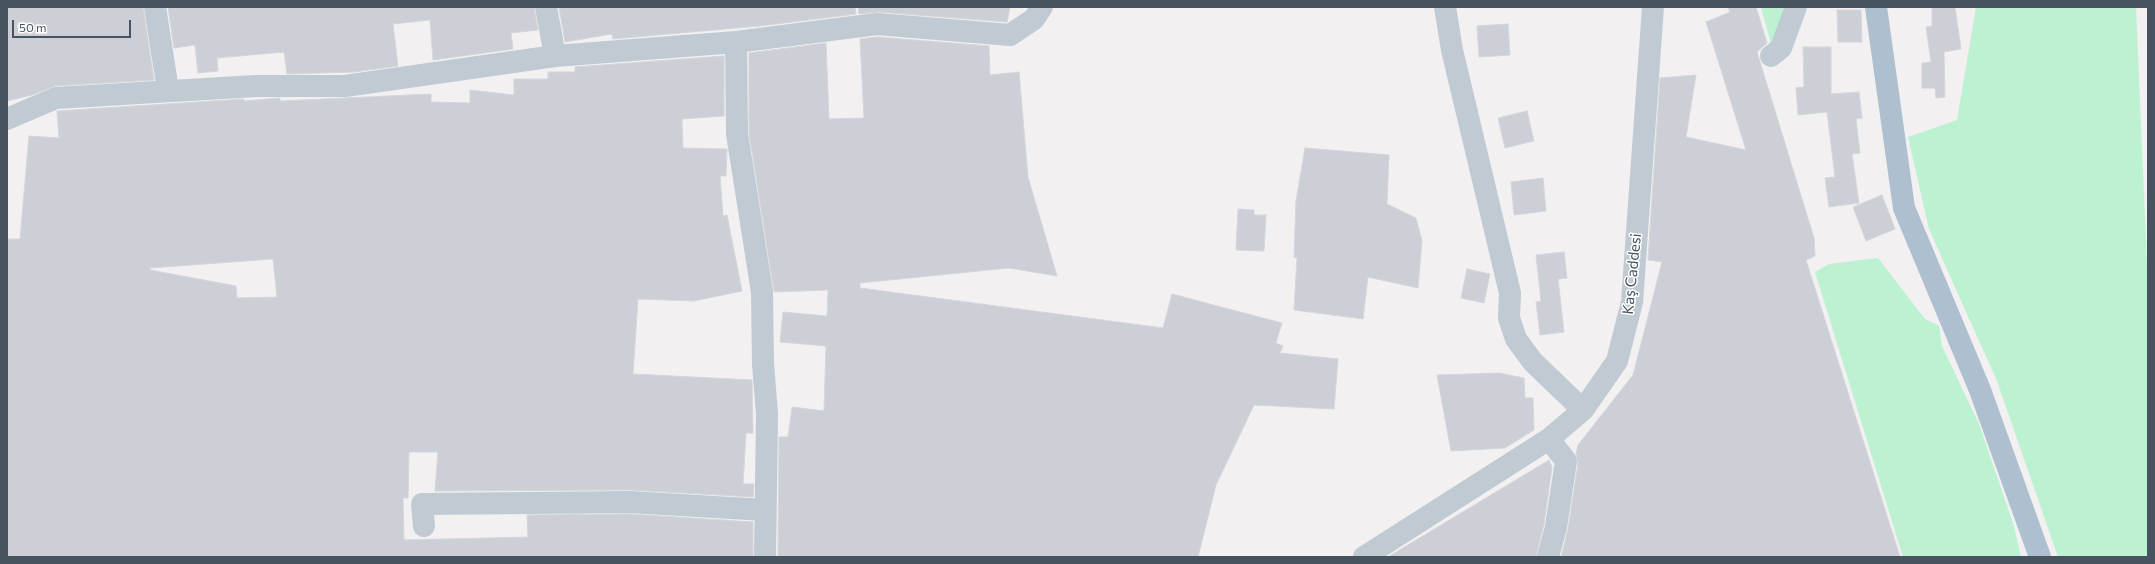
<!DOCTYPE html>
<html>
<head>
<meta charset="utf-8">
<style>
	body { margin:0 }
	#map { position:relative; width:2155px; height:564px; overflow:hidden; background:#f2f0f0; font-family:Commissioner,sans-serif }
	canvas { display:block }
	.frame { position:absolute; inset:0; border:8px solid #47535e; pointer-events:none }
	.scale { position:absolute; left:12px; top:20px; width:119px; height:18px; box-sizing:border-box; border:2px solid #47535e; border-top:0; padding-left:5px; font-size:12px; line-height:14px; white-space:nowrap; color:#47535e; -webkit-text-stroke:3px #fff; paint-order:stroke }
</style>
</head>
<body>
<div id="map">
<canvas width="2155" height="564"></canvas>
<div class="frame"></div>
<div class="scale">50 m</div>
</div>
<script>
const context = document.querySelector('canvas').getContext('2d');
context.lineJoin = 'round';
function fill(path, color) {
  context.fillStyle = color;
  context.fill(path, 'evenodd');
}
function toPath(rows) {
  const path = new Path2D();
  for (const r of rows) {
    path.moveTo(r[0], r[1]);
    for (let i = 2; i < r.length; i += 2) path.lineTo(r[i], r[i + 1]);
  }
  return path;
}
function trace(path, color, width, dash) {
  context.strokeStyle = color;
  context.lineWidth = width;
  context.lineCap = dash ? 'butt' : 'round';
  context.setLineDash(dash || []);
  context.stroke(path);
}
function drawText(font, color, halo, rows, align = 'center') {
  context.font = font + ' Commissioner,sans-serif';
  context.lineWidth = 3;
  context.setLineDash([]);
  context.textBaseline = 'middle';
  context.strokeStyle = halo;
  context.fillStyle = color;
  for (const [text, x, y, turn = 0] of rows) {
    context.save();
    context.translate(x, y);
    context.rotate((+turn || 0) * Math.PI / 180);
    context.textAlign = isNaN(turn) ? turn : align;
    if (halo) context.strokeText(text, 0, 0);
    context.fillText(text, 0, 0);
    context.restore();
  }
}
const green = toPath([
	[1761,7,1790,7,1771,44],
	[1976,7,2136,7,2148,288,2148,557,2058,557,1997,381,1929,229,1908,137,1957,120],
	[1878,258,1925,319,1939,326,1942,346,1979,424,2013,523,2021,557,1903,557,1815,272,1829,264]
]);
const building = toPath([
	[7,7,143,7,154,80,55,86,32,95,7,101,7,7],
	[168,7,534,7,538,30,511,33,513,49,433,60,430,20,393,24,398,66,354,72,287,74,284,52,217,58,218,71,198,73,195,45,174,48,168,7],
	[559,7,855,7,856,14,760,26,613,39,612,34,565,42,559,7],
	[858,7,1010,7,1007,22,878,12,859,14,858,7],
	[1728,7,1756,7,1767,43,1757,52,1814,238,1815,256,1806,260,1900,557,1561,557,1568,529,1578,463,1576,454,1578,445,1633,375,1662,262,1648,260,1660,78,1696,75,1686,137,1746,150,1706,22,1730,12,1728,7],
	[1932,7,1955,7,1961,49,1944,52,1945,97,1936,98,1935,88,1922,88,1922,63,1931,62,1926,27,1932,26,1932,7],
	[1837,10,1861,10,1862,42,1838,42,1837,10],
	[1508,24,1510,55,1479,57,1477,26,1508,24],
	[877,37,989,46,990,75,1019,72,1028,177,1057,276,1009,268,860,283,860,288,1163,328,1172,294,1282,323,1276,343,1283,346,1280,353,1338,359,1334,409,1254,405,1216,485,1198,557,778,557,779,437,788,437,792,407,824,411,826,346,780,342,783,312,827,316,828,290,774,292,749,133,749,53,826,43,829,119,864,118,860,39,877,37],
	[1803,47,1831,47,1831,94,1859,92,1862,118,1856,119,1860,153,1852,154,1859,203,1829,207,1825,178,1835,177,1827,112,1798,115,1796,88,1804,87,1803,47],
	[724,56,724,116,682,119,683,148,727,149,726,176,720,176,723,216,727,215,742,291,694,301,638,299,633,374,752,380,753,433,746,433,743,484,754,484,753,497,630,490,435,491,438,452,409,452,408,498,403,498,404,540,528,537,527,515,630,514,753,522,753,557,7,557,7,239,20,239,29,136,59,138,57,111,244,99,244,101,280,98,280,101,431,94,431,102,470,103,470,90,514,95,514,79,548,79,548,72,575,72,575,67,724,56],
	[273,259,277,297,237,298,236,286,150,270,150,268,273,259],
	[1527,111,1534,141,1505,148,1498,118,1527,111],
	[1305,148,1389,155,1387,204,1416,218,1422,241,1418,288,1368,277,1363,319,1294,310,1297,258,1294,257,1296,201,1305,148],
	[1543,178,1546,211,1514,215,1511,182,1543,178],
	[1882,195,1895,229,1866,241,1853,207,1882,195],
	[1238,209,1254,210,1254,215,1266,215,1264,251,1236,250,1238,209],
	[1564,252,1567,278,1558,279,1564,332,1540,335,1536,302,1541,301,1536,255,1564,252],
	[1467,269,1490,274,1484,303,1461,298,1467,269],
	[1499,373,1524,378,1525,398,1533,398,1534,430,1505,448,1451,451,1437,375,1499,373],
	[1549,460,1552,467,1544,524,1536,557,1388,557,1549,460]
]);
const minor = toPath([
	[155,7,168,90],
	[546,7,555,56],
	[1445,7,1452,50,1510,293,1509,318,1516,339,1533,362,1583,410],
	[736,42,737,134,762,292,763,364,767,414,765,557],
	[1771,56,1781,48,1796,7],
	[7,119,56,98,255,86,345,86,555,56,736,42,877,24,1010,35,1034,19,1042,7],
	[424,526,422,504,630,502,765,510],
	[1364,557,1549,439,1583,410,1617,361,1632,302,1653,7],
	[1548,557,1556,527,1566,461,1549,439]
]);
const major = toPath([
	[1876,7,1904,208,1980,390,2040,557]
]);
const streetNames = [
	["Kaş Caddesi",1632,274,-84]
];
fill(green, '#bcf2d1');
fill(building, '#cccfd5');
trace(building, '#d3d6dc', 1);
trace(minor, '#c0cad2', 22);
trace(major, '#aebfd0', 22);
drawText('15px', '#47535e', '#fff', streetNames);
</script>
</body>
</html>
